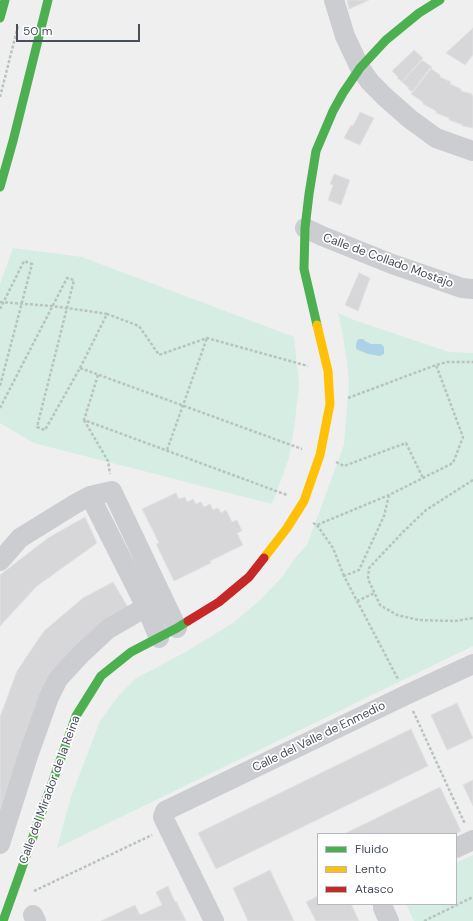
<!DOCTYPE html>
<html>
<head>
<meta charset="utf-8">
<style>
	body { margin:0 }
	#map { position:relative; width:473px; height:921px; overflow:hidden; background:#efefef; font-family:"DM Sans",sans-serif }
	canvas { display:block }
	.legend { position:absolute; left:317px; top:833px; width:140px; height:72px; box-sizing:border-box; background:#fff; border:1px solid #b6b8bd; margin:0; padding:5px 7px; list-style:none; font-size:12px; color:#484e5a }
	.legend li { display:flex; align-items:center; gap:8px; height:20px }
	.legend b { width:20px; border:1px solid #b6b8bd }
	.scale { position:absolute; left:16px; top:24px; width:124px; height:18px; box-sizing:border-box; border:2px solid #484e5a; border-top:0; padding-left:5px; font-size:12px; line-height:14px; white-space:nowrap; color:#484e5a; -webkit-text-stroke:3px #fff; paint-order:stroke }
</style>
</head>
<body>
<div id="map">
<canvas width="473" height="921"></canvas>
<ul class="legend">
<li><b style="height:5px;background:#4caf50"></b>Fluido</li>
<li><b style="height:5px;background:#ffc107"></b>Lento</li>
<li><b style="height:5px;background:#c62828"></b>Atasco</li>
</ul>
<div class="scale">50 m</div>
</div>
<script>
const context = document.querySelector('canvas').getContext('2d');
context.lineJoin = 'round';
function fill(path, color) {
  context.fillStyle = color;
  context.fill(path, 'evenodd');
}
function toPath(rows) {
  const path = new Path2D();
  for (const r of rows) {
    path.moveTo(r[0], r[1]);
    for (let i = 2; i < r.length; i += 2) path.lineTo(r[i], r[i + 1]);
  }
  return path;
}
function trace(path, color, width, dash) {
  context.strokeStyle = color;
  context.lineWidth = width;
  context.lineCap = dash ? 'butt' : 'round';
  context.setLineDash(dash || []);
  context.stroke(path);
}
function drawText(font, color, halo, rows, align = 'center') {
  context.font = font + ' "DM Sans",sans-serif';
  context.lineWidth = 3.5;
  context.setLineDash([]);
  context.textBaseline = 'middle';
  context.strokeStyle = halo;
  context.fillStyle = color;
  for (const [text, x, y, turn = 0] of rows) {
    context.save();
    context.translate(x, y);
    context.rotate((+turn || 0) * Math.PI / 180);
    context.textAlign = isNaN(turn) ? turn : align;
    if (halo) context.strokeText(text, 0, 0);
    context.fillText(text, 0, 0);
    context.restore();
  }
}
const green = toPath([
	[13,248,82,257,294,337,299,384,295,421,289,458,272,504,34,443,0,423,0,284],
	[338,313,354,320,449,352,473,353,473,646,57,848,71,797,100,721,120,694,135,679,187,651,233,623,259,601,282,577,296,557,307,545,344,445,349,382,347,363,343,335],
	[473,855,473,921,414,921,406,904,456,904,456,863]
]);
const water = toPath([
	[359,339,363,339,365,341,371,344,381,344,384,347,384,354,380,356,368,354,358,350,356,348,356,345,357,341]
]);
const building = toPath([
	[347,0,369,0,349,9,347,0],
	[473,28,473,55,465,65,446,53,473,28],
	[414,50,423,58,402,82,397,78,398,77,392,71,414,50],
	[422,60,432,67,413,92,408,89,409,88,402,82,422,60],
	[430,68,440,75,440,77,451,82,450,84,461,89,461,91,472,94,472,96,473,96,473,128,462,126,463,125,449,120,449,118,436,113,436,111,423,104,423,102,411,94,430,68],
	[360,112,374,118,360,145,344,138,351,125,353,126,360,112],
	[334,174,350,180,341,205,328,200,333,185,330,184,334,174],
	[359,273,370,278,358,311,345,305,359,273],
	[176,493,179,499,185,497,187,502,193,499,196,504,201,502,204,507,210,504,213,510,218,508,221,513,226,510,232,522,237,520,242,531,237,533,243,545,210,561,211,563,174,581,156,544,159,543,142,509,176,493],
	[85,517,97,543,37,586,0,626,0,575,48,538,85,517],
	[113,582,129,609,89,636,0,817,0,717,17,671,44,631,83,598,113,582],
	[457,703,473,738,447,750,431,715,457,703],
	[411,729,428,766,216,869,198,833,411,729],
	[473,780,473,806,463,785,473,780],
	[440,787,461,831,455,834,344,834,440,787],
	[270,870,294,921,248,921,233,888,270,870],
	[168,886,175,902,176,901,186,921,101,921,135,905,140,915,162,905,156,892,168,886],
	[318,896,318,904,351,904,359,921,316,921,306,902,318,896]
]);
const path = toPath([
	[0,97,18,26],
	[0,302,52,306,88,311,107,314],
	[0,309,24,261,32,264,0,386],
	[80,368,107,314,139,326,159,355,207,338,308,366],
	[98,375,84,420,287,495],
	[348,398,436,365,447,362,473,362],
	[0,408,67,278,74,280,37,427,45,430,80,368,302,449],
	[84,420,108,461,110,474],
	[167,450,207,338],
	[336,462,344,466,406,443,423,478],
	[473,480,426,510,403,532,369,568,368,579,380,605,397,615,419,620,455,621,473,618],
	[389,495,384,516,359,570,344,576,398,679],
	[313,523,317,525,389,495,453,463,463,437,436,365],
	[317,525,333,548,344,576],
	[357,601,375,593],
	[413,711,465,824],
	[34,891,152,835],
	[424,921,473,897]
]);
const street = toPath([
	[334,0,345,36,360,68,370,82,385,97,410,119,436,138,473,151],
	[305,228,322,236,392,264,462,288,473,289],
	[90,496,146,607,159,638],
	[0,561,20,538,75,504,90,496,112,491,177,628],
	[0,844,28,756,49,697,58,679,80,655,108,629,146,607],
	[456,848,473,840],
	[383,904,383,908,389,921],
	[33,915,36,921],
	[214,921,163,817,165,811,406,695,473,664]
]);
const fast = toPath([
	[0,18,5,0],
	[0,187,13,141,48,0],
	[317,325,304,269,305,228,309,194,316,151,333,111,343,93,360,68,386,40,419,13,440,0],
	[3,921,76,716,101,676,131,652,177,628,188,621]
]);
const slow = toPath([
	[264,558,287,528,304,501,320,455,330,404,328,371,317,325]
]);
const jam = toPath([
	[188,621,219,602,249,577,264,558]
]);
const streetNames = [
	["Calle de Collado Mostajo",388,261,20],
	["Calle del Valle de Enmedio",319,737,-26],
	["Calle del Mirador de la Reina",50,790,-70]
];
fill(green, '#d5ede2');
fill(water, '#acd2e7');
fill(building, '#d7d7d9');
trace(building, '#e0e1e2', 1);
trace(path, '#b9c3c1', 2.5, [3, 2]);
trace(street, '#cbcdd0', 20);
trace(fast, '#4caf50', 9);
trace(slow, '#ffc107', 9);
trace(jam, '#c62828', 9);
drawText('12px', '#484e5a', '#fff', streetNames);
</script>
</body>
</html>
